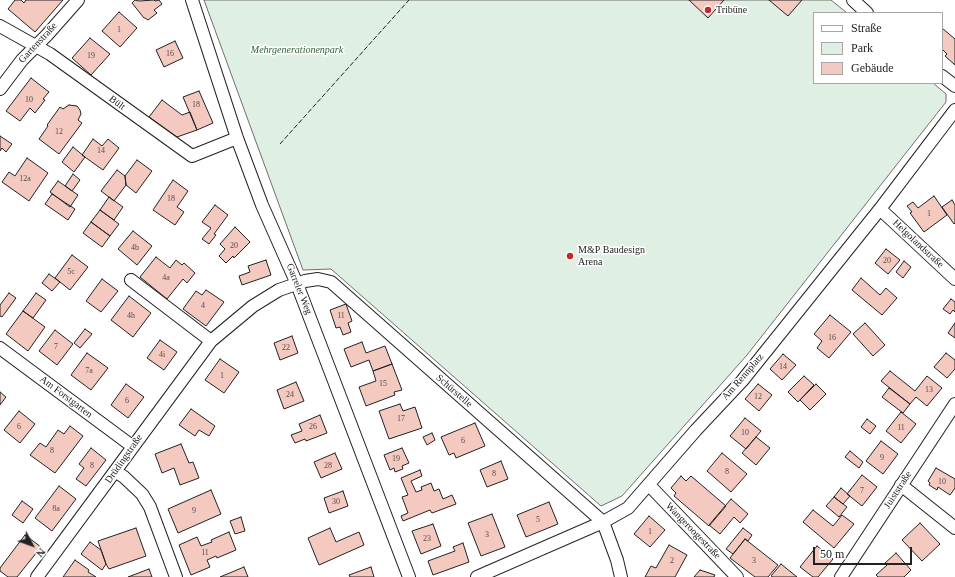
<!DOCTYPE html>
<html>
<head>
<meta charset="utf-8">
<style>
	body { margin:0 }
	#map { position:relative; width:955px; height:577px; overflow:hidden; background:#fff; font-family:Georgia,serif }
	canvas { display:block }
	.legend { position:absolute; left:813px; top:12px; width:130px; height:72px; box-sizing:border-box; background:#fff; border:1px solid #a7a7a7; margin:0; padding:5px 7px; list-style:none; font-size:12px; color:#222 }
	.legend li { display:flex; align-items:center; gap:8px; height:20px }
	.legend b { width:20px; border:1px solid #a7a7a7 }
	.north { position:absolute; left:12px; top:525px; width:40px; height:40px; -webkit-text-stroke:3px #fff; paint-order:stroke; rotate:131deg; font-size:11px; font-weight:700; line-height:16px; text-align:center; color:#222 }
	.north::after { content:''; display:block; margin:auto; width:14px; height:18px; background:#222; clip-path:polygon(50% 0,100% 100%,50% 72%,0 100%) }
	.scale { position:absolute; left:813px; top:547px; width:99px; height:18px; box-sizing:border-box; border:2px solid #222; border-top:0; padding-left:5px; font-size:12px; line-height:14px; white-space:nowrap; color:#222; -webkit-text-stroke:3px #fff; paint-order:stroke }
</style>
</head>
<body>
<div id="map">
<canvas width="955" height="577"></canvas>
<ul class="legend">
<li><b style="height:5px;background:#fff"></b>Straße</li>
<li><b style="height:11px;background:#e0efe3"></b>Park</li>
<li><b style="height:11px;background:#f3c9c0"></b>Gebäude</li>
</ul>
<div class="north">N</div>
<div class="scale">50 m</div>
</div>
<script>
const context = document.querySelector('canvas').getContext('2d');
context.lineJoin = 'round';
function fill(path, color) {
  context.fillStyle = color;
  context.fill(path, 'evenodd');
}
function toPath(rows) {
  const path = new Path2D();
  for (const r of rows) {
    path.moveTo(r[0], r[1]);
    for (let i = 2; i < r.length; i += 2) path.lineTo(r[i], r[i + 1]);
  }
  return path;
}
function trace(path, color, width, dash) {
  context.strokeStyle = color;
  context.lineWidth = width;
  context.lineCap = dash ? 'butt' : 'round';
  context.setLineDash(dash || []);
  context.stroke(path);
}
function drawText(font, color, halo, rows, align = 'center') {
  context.font = font + ' Georgia,serif';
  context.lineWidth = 3;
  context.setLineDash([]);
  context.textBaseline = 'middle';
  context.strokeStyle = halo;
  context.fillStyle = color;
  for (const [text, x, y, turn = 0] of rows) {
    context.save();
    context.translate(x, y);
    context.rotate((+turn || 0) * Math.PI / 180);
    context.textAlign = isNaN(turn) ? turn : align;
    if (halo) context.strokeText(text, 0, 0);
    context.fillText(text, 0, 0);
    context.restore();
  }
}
const green = toPath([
	[204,0,831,0,847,13,814,13,814,83,933,83,946,94,946,102,747,355,622,496,601,506,331,269,303,270,204,0]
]);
const building = toPath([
	[15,0,21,0,24,3,26,0,63,0,35,32,8,9,15,0],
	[135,0,139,1,154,0,155,1,159,0,162,4,154,10,157,13,148,20,145,18,144,18,132,3,135,0],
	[689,0,724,0,708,18,689,0],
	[769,0,802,0,788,16,769,0],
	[119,12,137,28,120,47,102,31,119,12],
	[942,28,955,39,955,65,945,56,947,54,942,49,942,28],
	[90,38,110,54,91,75,72,58,90,38],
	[175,41,183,58,164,67,156,50,175,41],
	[31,78,49,92,43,99,45,100,35,113,30,108,20,121,6,111,31,78],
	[199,91,213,123,197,130,183,97,199,91],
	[162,100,182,115,190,112,197,130,177,137,149,117,162,100],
	[69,105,77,106,80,110,81,114,78,120,82,123,59,154,39,139,48,126,47,125,60,107,63,109,69,105],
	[0,136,12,144,6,152,2,148,0,151,0,136],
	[93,139,102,146,108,139,119,148,103,170,82,155,93,139],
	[73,147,85,157,74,172,62,162,73,147],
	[27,158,48,173,29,201,2,182,9,172,15,176,27,158],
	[137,160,152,171,136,193,126,185,125,176,137,160],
	[117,170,125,176,126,185,114,201,101,191,117,170],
	[73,174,80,180,72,191,65,186,73,174],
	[173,180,188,191,177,207,184,212,175,225,153,210,173,180],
	[58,181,78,195,70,207,50,192,58,181],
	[52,194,75,209,68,220,45,204,52,194],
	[934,196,947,215,924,232,910,213,912,212,907,206,913,202,918,208,934,196],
	[109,197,123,207,114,220,100,210,109,197],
	[952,200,955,205,955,223,954,224,942,207,952,200],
	[215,205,228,215,214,234,216,235,209,244,202,239,211,228,202,222,215,205],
	[100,210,119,224,110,236,91,222,100,210],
	[91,222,110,236,102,247,83,233,91,222],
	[235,227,250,242,234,258,233,256,226,263,219,256,225,249,220,244,235,227],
	[133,231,152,246,137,265,118,249,133,231],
	[886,249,900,260,888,274,875,263,886,249],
	[72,255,88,267,70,290,55,278,72,255],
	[156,257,170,268,176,260,182,265,184,263,195,273,187,283,183,279,167,299,140,277,156,257],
	[266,260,271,275,242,285,239,276,250,272,248,266,266,260],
	[904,261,911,267,903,278,896,272,904,261],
	[49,274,60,282,52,291,42,283,49,274],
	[861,278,880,295,886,288,897,298,882,315,852,290,861,278],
	[102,279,118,291,101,312,86,301,102,279],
	[206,290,224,302,206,326,183,309,196,291,202,295,206,290],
	[9,293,16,298,2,317,0,316,0,305,9,293],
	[36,293,46,300,33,318,23,311,36,293],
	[129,296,151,313,133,337,111,320,129,296],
	[951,299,955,302,955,312,953,310,950,314,943,309,951,299],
	[346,304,352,321,348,323,351,332,343,335,340,327,336,328,330,310,346,304],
	[23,311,45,327,28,351,6,334,23,311],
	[830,315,851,332,829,358,817,348,822,341,814,334,830,315],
	[865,323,885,345,873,356,853,334,865,323],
	[955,323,955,338,948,333,955,323],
	[85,329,92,334,80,348,74,343,85,329],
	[55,330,73,344,57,365,39,351,55,330],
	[292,336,298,353,280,360,274,343,292,336],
	[160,340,177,352,164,370,147,358,160,340],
	[362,342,366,353,385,346,392,364,373,371,369,360,351,367,344,349,362,342],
	[87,353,108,368,91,390,71,375,87,353],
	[946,353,955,360,955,369,947,378,934,367,946,353],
	[783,354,796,365,782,380,770,369,783,354],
	[220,359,239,372,224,393,205,380,220,359],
	[392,364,402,390,394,392,395,395,366,406,359,387,376,381,373,371,392,364],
	[890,371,915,391,927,376,942,388,927,406,916,397,910,404,881,381,890,371],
	[804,376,814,385,798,402,788,392,804,376],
	[296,382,304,401,284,409,277,390,296,382],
	[126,384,144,397,128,418,111,405,126,384],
	[758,384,772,395,759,411,745,399,758,384],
	[816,384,826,394,810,410,800,400,816,384],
	[889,388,910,404,903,413,882,397,889,388],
	[0,392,6,397,0,405,0,392],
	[400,404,403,411,415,407,422,428,389,439,379,411,400,404],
	[191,409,215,426,209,436,199,430,195,436,179,425,191,409],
	[19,411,35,424,20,443,4,430,19,411],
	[901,412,916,424,901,443,886,431,901,412],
	[320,415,327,433,306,441,305,439,295,443,291,435,302,431,299,424,320,415],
	[745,418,761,431,746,449,730,436,745,418],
	[867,419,876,426,870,434,861,427,867,419],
	[475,423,485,446,456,458,454,453,449,455,441,437,475,423],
	[70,426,83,436,55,473,30,455,40,443,46,447,58,430,64,434,70,426],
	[432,433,435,440,427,445,423,437,432,433],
	[756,437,770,448,756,465,742,453,756,437],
	[881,441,898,454,883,474,866,461,881,441],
	[181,444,189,463,193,462,199,478,180,485,174,468,162,473,155,454,181,444],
	[91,448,106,460,86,486,76,479,84,468,79,464,91,448],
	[402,448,409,463,402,466,403,469,395,472,394,468,390,470,384,455,402,448],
	[850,451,863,462,859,468,845,457,850,451],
	[335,453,342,469,321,478,314,462,335,453],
	[722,453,747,474,731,492,707,471,722,453],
	[501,461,508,479,487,487,480,470,501,461],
	[936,468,955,479,955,488,950,495,938,487,937,490,929,485,930,483,928,481,936,468],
	[420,470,422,476,411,481,416,492,422,490,421,487,431,483,434,491,439,489,443,499,452,495,456,504,432,513,430,510,403,521,401,516,408,513,402,497,408,495,401,478,420,470],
	[862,475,877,487,862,506,847,494,862,475],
	[681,476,686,481,691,476,726,506,709,526,674,496,676,493,671,488,681,476],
	[59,486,76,499,52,531,35,518,59,486],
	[841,488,850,496,843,504,834,497,841,488],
	[211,490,221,514,178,533,168,509,211,490],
	[343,491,348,506,329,513,324,498,343,491],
	[834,497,847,507,839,517,826,506,834,497],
	[731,499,748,514,740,523,734,517,720,534,709,525,731,499],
	[22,501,33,509,23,523,12,515,22,501],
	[549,502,558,524,526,537,517,515,549,502],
	[813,510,833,526,842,515,854,524,834,548,803,522,813,510],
	[492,514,505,547,481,556,468,523,492,514],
	[649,516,665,530,650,547,634,534,649,516],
	[241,517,245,531,235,534,230,521,241,517],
	[920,523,940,544,922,561,902,540,920,523],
	[433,524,441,546,421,554,412,531,433,524],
	[136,528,146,556,109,569,106,564,98,541,136,528],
	[330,528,336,542,359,532,364,545,319,565,308,538,330,528],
	[743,528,752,535,748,541,745,539,733,554,726,549,743,528],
	[229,532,236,550,217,558,216,556,207,560,210,567,191,575,179,545,197,537,201,546,212,542,211,540,229,532],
	[25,535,41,547,17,577,8,577,0,571,0,568,25,535],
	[745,539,778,565,768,577,755,577,730,558,745,539],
	[90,542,101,550,106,564,102,570,81,554,90,542],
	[463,543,469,562,433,575,428,561,455,551,453,547,463,543],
	[669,545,687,555,675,577,645,577,651,566,656,568,669,545],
	[817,546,833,559,818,577,813,577,800,567,817,546],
	[896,553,911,570,904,577,878,577,876,575,887,565,885,563,896,553],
	[75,560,89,570,88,572,96,577,63,577,75,560],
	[781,564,797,577,773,577,771,576,781,564],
	[244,567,248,577,220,577,244,567],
	[371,567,374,577,350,577,349,575,371,567],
	[149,569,152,577,128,577,149,569],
	[700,570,715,575,714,577,694,577,700,570]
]);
const minor = toPath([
	[192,0,237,138,262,205,297,284,409,577],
	[853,0,867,13],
	[0,26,50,54,192,156,237,138],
	[942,76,955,86],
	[0,89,22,60,47,35,78,0],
	[880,209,955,279],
	[131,280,211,341],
	[0,348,132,446],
	[115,471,124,477,142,494,150,507,176,577],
	[649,485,737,577],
	[901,485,955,528],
	[37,577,211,341,253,306,279,290,305,281,318,279,331,282,603,522,617,560,621,577],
	[477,577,603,522,628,508,696,430,742,381,880,209,955,110],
	[841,577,955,404]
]);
const fence = toPath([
	[280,144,409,0]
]);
const markers = [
	[708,10,4,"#c62828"],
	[570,256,4,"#c62828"]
];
const numberNames = [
	["1",119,30],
	["16",170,54],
	["19",91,56],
	["10",29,100],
	["18",196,105],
	["12",59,132],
	["14",101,151],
	["12a",25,179],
	["18",171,199],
	["1",929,214],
	["20",234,246],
	["4b",135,248],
	["20",887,261],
	["5c",71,272],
	["4a",166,278],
	["4",203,306],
	["4h",131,316],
	["11",341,316],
	["16",832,338],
	["7",56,347],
	["22",286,348],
	["4i",162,355],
	["14",783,367],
	["7a",89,371],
	["1",222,376],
	["15",383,384],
	["13",929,390],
	["24",290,395],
	["12",758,397],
	["6",127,401],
	["17",401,419],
	["6",19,427],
	["26",313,427],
	["11",901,428],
	["10",745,433],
	["6",463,441],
	["8",52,451],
	["9",882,458],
	["19",396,459],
	["8",92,466],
	["28",328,466],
	["8",727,472],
	["8",494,474],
	["10",942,482],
	["7",862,491],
	["30",336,502],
	["8a",56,509],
	["9",194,511],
	["5",538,520],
	["1",650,532],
	["3",487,535],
	["23",427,539],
	["11",205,553],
	["2",672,561],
	["3",754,561]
];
const poiNames = [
	["Tribüne",716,10],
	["M&P Baudesign",578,250],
	["Arena",578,262]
];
const streetNames = [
	["Gartenstraße",38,43,-47],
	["Bült",117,103,36],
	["Helgolandstraße",918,244,43],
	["Garreler Weg",299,289,68],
	["Am Rennplatz",743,377,-49],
	["Schürstelle",454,391,41],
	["Am Forstgarten",66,397,37],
	["Drüdingstraße",124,459,-55],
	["Juiststraße",898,490,-57],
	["Wangeroogestraße",693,531,46]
];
const parkNames = [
	["Mehrgenerationenpark",297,50]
];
fill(green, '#e0efe3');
trace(green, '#6f6f6f', 1);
fill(building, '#f3c9c0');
trace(building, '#222', 1);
trace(minor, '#222', 14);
trace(minor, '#fff', 12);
trace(fence, '#222', 1, [5, 2]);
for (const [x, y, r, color] of markers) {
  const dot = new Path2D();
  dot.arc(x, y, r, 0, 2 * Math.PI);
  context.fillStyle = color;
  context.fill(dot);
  trace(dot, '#fff', 1.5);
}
drawText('8px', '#564c4a', null, numberNames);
drawText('10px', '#222', '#fff', poiNames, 'left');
drawText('10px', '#222', '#fff', streetNames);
drawText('italic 10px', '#2f5e38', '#fff', parkNames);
</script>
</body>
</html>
